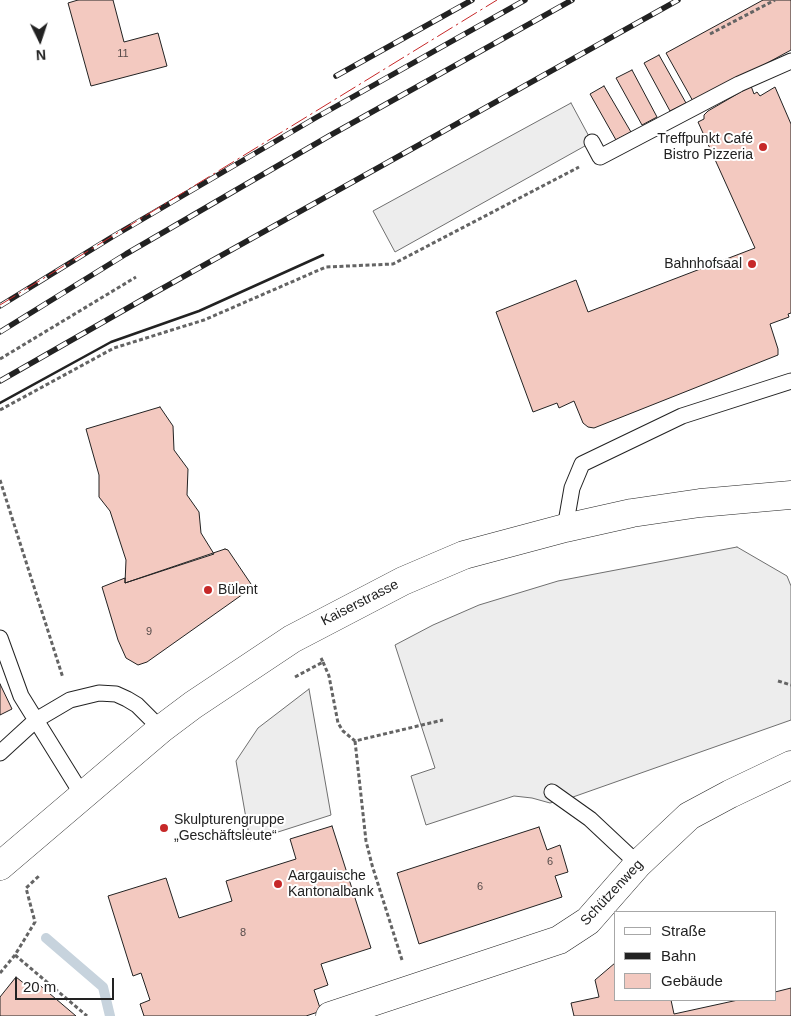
<!DOCTYPE html>
<html>
<head>
<meta charset="utf-8">
<style>
	body { margin:0 }
	#map { position:relative; width:791px; height:1016px; overflow:hidden; background:#fff; font-family:Arial,sans-serif }
	canvas { display:block }
	.legend { position:absolute; left:614px; top:911px; width:162px; height:90px; box-sizing:border-box; background:#fff; border:1px solid #a7a7a7; margin:0; padding:6px 9px; list-style:none; font-size:15px; color:#222 }
	.legend li { display:flex; align-items:center; gap:10px; height:25px }
	.legend b { width:25px; border:1px solid #a7a7a7 }
	.north { position:absolute; left:15px; top:15px; width:50px; height:50px; -webkit-text-stroke:4px #fff; paint-order:stroke; rotate:176deg; font-size:14px; font-weight:700; line-height:20px; text-align:center; color:#222 }
	.north::after { content:''; display:block; margin:auto; width:18px; height:22px; background:#222; clip-path:polygon(50% 0,100% 100%,50% 72%,0 100%) }
	.scale { position:absolute; left:15px; top:978px; width:99px; height:22px; box-sizing:border-box; border:2px solid #222; border-top:0; padding-left:6px; font-size:15px; line-height:18px; white-space:nowrap; color:#222; -webkit-text-stroke:4px #fff; paint-order:stroke }
</style>
</head>
<body>
<div id="map">
<canvas width="791" height="1016"></canvas>
<ul class="legend">
<li><b style="height:6px;background:#fff"></b>Straße</li>
<li><b style="height:6px;background:#222"></b>Bahn</li>
<li><b style="height:14px;background:#f3c9c0"></b>Gebäude</li>
</ul>
<div class="north">N</div>
<div class="scale">20 m</div>
</div>
<script>
const context = document.querySelector('canvas').getContext('2d');
context.lineJoin = 'round';
function fill(path, color) {
  context.fillStyle = color;
  context.fill(path, 'evenodd');
}
function toPath(rows) {
  const path = new Path2D();
  for (const r of rows) {
    path.moveTo(r[0], r[1]);
    for (let i = 2; i < r.length; i += 2) path.lineTo(r[i], r[i + 1]);
  }
  return path;
}
function trace(path, color, width, dash) {
  context.strokeStyle = color;
  context.lineWidth = width;
  context.lineCap = dash ? 'butt' : 'round';
  context.setLineDash(dash || []);
  context.stroke(path);
}
function drawText(font, color, halo, rows, align = 'center') {
  context.font = font + ' Arial,sans-serif';
  context.lineWidth = 4;
  context.setLineDash([]);
  context.textBaseline = 'middle';
  context.strokeStyle = halo;
  context.fillStyle = color;
  for (const [text, x, y, turn = 0] of rows) {
    context.save();
    context.translate(x, y);
    context.rotate((+turn || 0) * Math.PI / 180);
    context.textAlign = isNaN(turn) ? turn : align;
    if (halo) context.strokeText(text, 0, 0);
    context.fillText(text, 0, 0);
    context.restore();
  }
}
const parking = toPath([
	[571,103,592,142,395,252,373,211,571,103],
	[737,547,787,576,791,586,791,720,573,797,550,803,532,798,514,796,426,825,411,776,435,768,395,645,433,625,479,605,558,581,737,547],
	[309,689,331,815,250,841,236,761,258,728,309,689]
]);
const stream = toPath([
	[46,938,103,987,110,1016]
]);
const building = toPath([
	[78,0,113,0,124,42,158,33,167,66,91,86,68,3,78,0],
	[763,0,791,0,791,50,694,103,666,53,763,0],
	[659,55,686,103,670,111,644,63,659,55],
	[632,70,657,117,642,125,616,78,632,70],
	[604,86,631,132,616,140,590,94,604,86],
	[751,86,754,94,757,92,760,96,775,87,791,124,791,313,788,314,789,317,770,324,778,349,778,355,594,428,588,427,583,423,574,401,559,408,557,403,533,412,496,312,576,280,588,312,755,248,698,122,704,119,704,115,708,111,751,86],
	[160,407,173,426,174,450,188,469,187,495,199,512,201,533,214,554,125,583,126,560,110,511,99,497,99,475,86,429,160,407],
	[225,549,228,550,253,587,147,662,138,665,126,658,118,640,102,587,125,578,125,583,225,549],
	[0,684,12,709,0,715,0,684],
	[332,826,371,948,321,964,328,985,314,990,321,1011,306,1016,144,1016,140,1004,150,1000,141,973,133,976,108,896,166,878,179,918,232,901,226,881,296,859,290,839,332,826],
	[539,827,547,850,560,845,568,872,555,876,562,897,419,944,397,873,539,827],
	[615,963,615,1000,671,1000,674,1014,738,1000,775,1000,775,992,791,988,791,1016,574,1016,571,1003,599,997,595,980,615,963],
	[16,977,31,989,36,982,76,1016,0,1016,0,997,16,977]
]);
const path = toPath([
	[710,34,775,0],
	[0,359,136,277],
	[0,410,114,348,204,320,326,267,393,264,579,167],
	[0,480,63,678],
	[323,662,329,676,338,723,343,731,355,741,443,720],
	[295,677,323,662,321,658],
	[778,681,791,685],
	[355,741,366,841,372,865,402,960],
	[15,955,87,1016],
	[0,973,15,955,35,922,26,888,39,876]
]);
const lane = toPath([
	[592,142,600,157,739,84,791,61],
	[565,528,572,488,582,464,682,416,791,381],
	[0,638,21,696,83,796],
	[0,753,36,720,70,700,99,693,116,694,127,699,137,705,161,729],
	[552,792,590,819,638,864]
]);
const street = toPath([
	[330,1016,559,940,588,921,638,864,689,816,730,794,791,765]
]);
const primary = toPath([
	[0,866,161,729,193,705,292,639,403,581,464,555,565,528,632,513,700,503,791,495]
]);
const rail = toPath([
	[336,76,472,0],
	[0,306,112,237,317,117,525,0],
	[0,332,126,254,329,136,572,0],
	[0,381,147,297,678,0]
]);
const wall = toPath([
	[0,403,111,342,199,311,323,255]
]);
const power = toPath([
	[0,305,497,0]
]);
const markers = [
	[763,147,5,"#c62828"],
	[752,264,5,"#c62828"],
	[208,590,5,"#c62828"],
	[164,828,5,"#c62828"],
	[278,884,5,"#c62828"]
];
const numberNames = [
	["11",123,54],
	["9",149,632],
	["6",550,862],
	["6",480,887],
	["8",243,933]
];
const poiNames = [
	["Treffpunkt Café",753,139,"right"],
	["Bistro Pizzeria",753,155,"right"],
	["Bahnhofsaal",742,264,"right"],
	["Bülent",218,590],
	["Skulpturengruppe",174,820],
	["„Geschäftsleute“",174,836],
	["Aargauische",288,876],
	["Kantonalbank",288,892]
];
const streetNames = [
	["Kaiserstrasse",360,603,-27],
	["Schützenweg",612,893,-47]
];
fill(parking, '#ededed');
trace(parking, '#6f6f6f', 1);
trace(stream, '#c7d3dd', 10);
fill(building, '#f3c9c0');
trace(building, '#222', 1);
trace(lane, '#222', 17);
trace(street, '#222', 29);
trace(primary, '#222', 29);
trace(path, '#646464', 3, [4, 2.5]);
trace(lane, '#fff', 15);
trace(street, '#fff', 28);
trace(primary, '#fff', 28);
trace(rail, '#222', 5.5);
trace(rail, '#fff', 4, [11]);
trace(wall, '#222', 2.5);
trace(power, '#c62828', 1, [18, 4, 2.5, 4]);
for (const [x, y, r, color] of markers) {
  const dot = new Path2D();
  dot.arc(x, y, r, 0, 2 * Math.PI);
  context.fillStyle = color;
  context.fill(dot);
  trace(dot, '#fff', 2);
}
drawText('11px', '#564c4a', null, numberNames);
drawText('14px', '#222', '#fff', poiNames, 'left');
drawText('14px', '#222', '#fff', streetNames);
</script>
</body>
</html>
